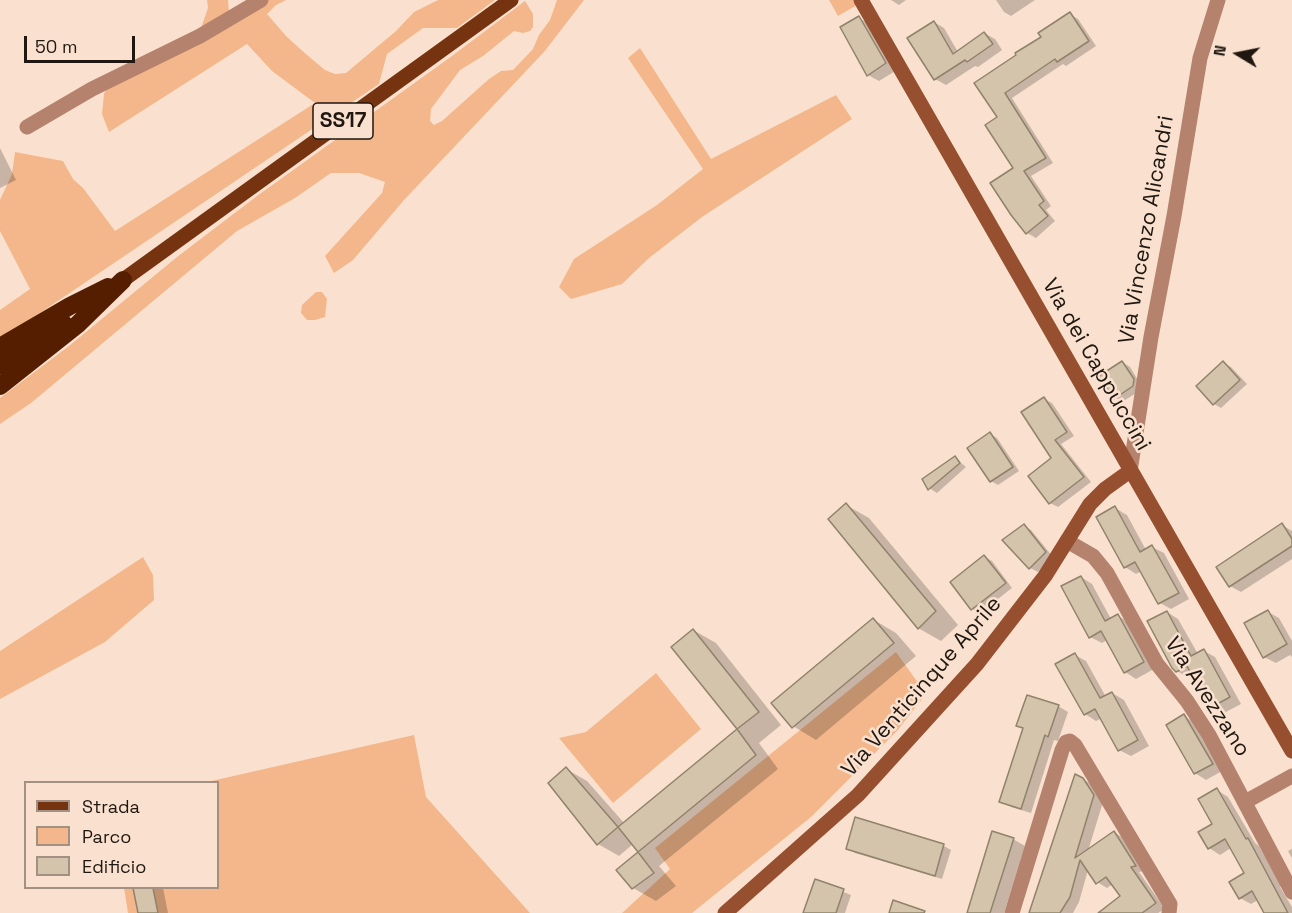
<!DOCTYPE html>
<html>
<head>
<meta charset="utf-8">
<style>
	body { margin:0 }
	#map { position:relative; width:1292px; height:913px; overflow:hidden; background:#fae1cf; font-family:"Space Grotesk",sans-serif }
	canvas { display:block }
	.legend { position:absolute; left:24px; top:781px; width:195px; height:108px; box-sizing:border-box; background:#fae1cf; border:2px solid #a29083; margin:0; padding:8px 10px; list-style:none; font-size:18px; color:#1f1710 }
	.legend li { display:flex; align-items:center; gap:12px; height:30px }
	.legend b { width:30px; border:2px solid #a29083 }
	.north { position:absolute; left:1208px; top:24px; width:60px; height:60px; -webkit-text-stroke:4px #fae1cf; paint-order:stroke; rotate:280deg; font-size:16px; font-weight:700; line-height:24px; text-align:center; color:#1f1710 }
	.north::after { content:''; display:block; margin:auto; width:21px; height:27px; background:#1f1710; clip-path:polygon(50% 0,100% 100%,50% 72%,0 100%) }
	.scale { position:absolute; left:24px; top:36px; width:111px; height:27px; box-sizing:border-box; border:3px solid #1f1710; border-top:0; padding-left:8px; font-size:18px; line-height:21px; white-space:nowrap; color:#1f1710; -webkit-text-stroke:4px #fae1cf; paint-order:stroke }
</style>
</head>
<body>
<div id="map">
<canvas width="1292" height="913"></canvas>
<ul class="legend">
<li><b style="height:8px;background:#763310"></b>Strada</li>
<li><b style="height:16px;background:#f3b78b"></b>Parco</li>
<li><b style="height:16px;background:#d3c4ab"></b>Edificio</li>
</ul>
<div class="north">N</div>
<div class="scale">50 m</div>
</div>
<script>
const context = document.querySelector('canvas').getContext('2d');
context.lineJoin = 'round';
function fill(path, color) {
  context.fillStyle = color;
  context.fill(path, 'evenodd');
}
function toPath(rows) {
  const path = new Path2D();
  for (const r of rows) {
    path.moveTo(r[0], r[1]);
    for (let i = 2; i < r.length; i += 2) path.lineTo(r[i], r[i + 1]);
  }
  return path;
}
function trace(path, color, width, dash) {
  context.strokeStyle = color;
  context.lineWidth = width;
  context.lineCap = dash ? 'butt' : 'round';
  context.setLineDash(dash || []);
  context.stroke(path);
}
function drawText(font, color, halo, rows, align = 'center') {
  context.font = font + ' "Space Grotesk",sans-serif';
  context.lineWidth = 5;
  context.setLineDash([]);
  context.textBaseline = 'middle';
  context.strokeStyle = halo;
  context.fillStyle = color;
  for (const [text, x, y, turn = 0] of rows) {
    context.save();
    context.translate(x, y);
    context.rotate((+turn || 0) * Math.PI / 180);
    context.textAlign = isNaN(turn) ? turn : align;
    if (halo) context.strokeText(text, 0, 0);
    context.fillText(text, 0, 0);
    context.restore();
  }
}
const green = toPath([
	[207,0,228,0,229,13,201,28,208,8],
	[266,0,286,0,276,5,267,14,287,37,307,55,325,70,335,74,346,73,396,31,414,12,438,0,495,0,457,28,423,28,387,54,379,84,0,340,0,310,30,289,0,231,0,200,12,174,15,152,63,161,73,179,83,188,115,231,315,103,272,71,247,44,109,132,102,114,104,94,109,83],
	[557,0,584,0,544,52,404,200,353,260,334,273,325,256,382,193,385,182,359,173,331,173,295,198,237,231,31,403,0,424,0,398,69,346,177,257,257,196,452,56,525,1,533,14,533,27,530,31,523,33,514,31,483,56,460,70,431,109,430,121,434,125,442,121,489,79,501,71,513,70,533,49,539,35,550,20],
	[829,0,854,0,857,5,838,16],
	[640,48,711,159,836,95,852,119,702,217,649,258,622,284,571,299,559,287,574,259,657,205,703,169,628,58],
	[316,292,322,292,327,299,325,317,315,320,307,320,301,313,302,305],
	[143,557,153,575,154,600,105,642,0,699,0,651],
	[896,652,926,694,897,731,811,817,692,913,622,913,670,869,655,848],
	[656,673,701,729,613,803,559,738,586,732],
	[414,735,426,797,530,913,128,913,124,888,218,888,218,782,207,782]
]);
const shadow = toPath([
	[891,0,906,0,899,5],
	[996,0,1035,0,1011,16,1004,12],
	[1070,14,1078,19,1096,46,1066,66,1063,64,1012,98,1053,163,1031,176,1051,206,1046,210,1055,221,1036,238,1027,233,1012,214,1015,168,999,117,976,84,1043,38],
	[859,18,871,25,897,70,879,81,868,75],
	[934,22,944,28,958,52,984,33,995,39,1002,50,978,67,975,66,946,85,935,79,909,38],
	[0,148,16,180,0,188],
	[1122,362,1130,367,1141,385,1141,390,1122,402,1115,397],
	[1224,363,1231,367,1247,384,1221,408,1214,404],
	[1044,399,1052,403,1074,436,1061,444,1091,482,1058,507,1050,503,1030,476,1053,458],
	[990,434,997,438,1019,471,998,485,991,481],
	[955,458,966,467,937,493,929,488],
	[846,505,869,518,958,625,941,641,918,628],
	[1115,508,1127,515,1146,550,1152,547,1164,553,1189,599,1171,609,1160,603,1142,571,1136,574,1125,567],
	[1282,525,1292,531,1292,559,1241,592,1230,586],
	[1024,526,1031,530,1053,557,1038,572,1030,568,1004,540],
	[985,557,992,561,1012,588,980,613,972,609],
	[1081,577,1092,584,1111,619,1118,616,1129,622,1154,669,1136,679,1125,672,1107,640,1102,643,1090,637],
	[1167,612,1178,619,1198,654,1204,651,1215,657,1241,704,1222,714,1211,707,1194,675,1189,678,1177,671],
	[1268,612,1279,618,1292,641,1292,657,1290,655,1276,663,1264,657],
	[874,620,896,633,916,656,816,740,793,726],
	[693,630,716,643,781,725,759,743,778,769,659,866,676,886,656,901,633,888,618,870,640,853,633,844,619,856,598,844,566,769,587,781,625,824,739,730,673,647],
	[1075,655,1086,661,1106,697,1112,693,1124,700,1149,746,1131,756,1119,750,1102,718,1096,721,1085,714],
	[1058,706,1068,712,1058,741,1054,740,1031,813,1011,807,1001,801,1024,729,1018,725],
	[1184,716,1195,723,1224,770,1206,780,1195,773],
	[1083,779,1093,785,1103,802,1088,851,1114,832,1123,838,1144,871,1139,872,1165,909,1158,913,1100,913,1122,896,1113,884,1107,888,1097,882,1088,870,1079,902,1073,913,1031,913],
	[1217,790,1228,797,1255,843,1259,846,1282,886,1280,887,1292,907,1292,913,1266,913,1258,900,1251,904,1240,898,1246,874,1231,848,1220,855,1209,848,1214,824],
	[856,819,944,846,951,850,942,879,855,853,848,848],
	[1013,839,1025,846,1004,913,968,913],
	[1292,849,1292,858,1288,851],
	[816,881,851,895,845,913,804,913],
	[135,888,163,888,168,913,140,913]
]);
const building = toPath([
	[1070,12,1089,41,1057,62,1055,59,1005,93,1046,158,1024,171,1044,201,1039,205,1048,216,1026,234,1011,215,990,183,1013,168,985,125,997,117,974,83,1016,55,1015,53,1041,37,1038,33,1070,12],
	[859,16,886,63,867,76,840,27,859,16],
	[934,21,953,54,984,32,993,44,967,62,965,60,934,80,907,38,934,21],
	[1122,361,1134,379,1133,386,1114,399,1099,376,1122,361],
	[1223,361,1240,380,1213,405,1196,386,1223,361],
	[1044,397,1067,432,1055,440,1084,477,1049,504,1028,476,1051,458,1021,412,1044,397],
	[990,432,1013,467,990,482,967,448,990,432],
	[955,456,960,463,928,490,922,479,955,456],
	[846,503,936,611,918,629,828,519,846,503],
	[1115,506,1140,552,1152,545,1179,593,1158,604,1135,562,1124,568,1096,517,1115,506],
	[1282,523,1292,539,1292,546,1229,587,1216,567,1282,523],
	[1024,524,1046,552,1029,569,1002,540,1024,524],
	[984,555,1006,583,971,610,950,582,984,555],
	[1081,576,1105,621,1118,614,1144,662,1124,673,1101,631,1089,638,1061,586,1081,576],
	[1268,610,1287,644,1263,658,1244,623,1268,610],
	[1167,611,1191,656,1204,649,1230,697,1210,708,1187,666,1176,672,1172,668,1147,621,1167,611],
	[873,618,894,643,792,728,771,703,873,618],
	[693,629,759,712,737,729,671,647,693,629],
	[1075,653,1100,698,1112,692,1138,740,1118,751,1095,709,1084,715,1055,664,1075,653],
	[1027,695,1059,705,1048,737,1045,735,1021,809,999,802,1023,728,1016,726,1027,695],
	[1184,714,1213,764,1194,774,1166,725,1184,714],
	[737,729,756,755,638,852,618,827,737,729],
	[566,767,618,827,597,845,548,783,566,767],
	[1075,774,1083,778,1094,795,1075,858,1114,831,1136,866,1131,867,1156,903,1142,913,1098,913,1120,896,1106,877,1096,884,1080,860,1070,897,1060,913,1029,913,1075,774],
	[1217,788,1246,839,1248,838,1288,913,1264,913,1252,891,1239,899,1229,882,1244,873,1225,839,1208,849,1198,832,1212,824,1198,799,1217,788],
	[855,817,944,844,935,876,846,849,855,817],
	[992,831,1014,838,990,913,967,913,992,831],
	[638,852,654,873,632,889,616,870,638,852],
	[815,879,844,889,836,913,803,913,815,879],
	[133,888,153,888,158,913,138,913,133,888],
	[893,900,925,911,924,913,889,913,893,900]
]);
const street = toPath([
	[27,127,92,89,200,36,261,0],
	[1130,471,1151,337,1174,216,1200,58,1218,0],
	[1067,541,1093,556,1107,573,1157,664,1187,701,1209,735,1292,892],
	[1245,802,1292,776],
	[1012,913,1062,750,1066,742,1070,741,1075,745,1170,904,1169,913]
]);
const secondary = toPath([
	[861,0,1292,751],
	[725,913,858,795,977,664,1045,576,1090,504,1105,489,1130,471]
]);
const primary = toPath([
	[123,280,511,0]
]);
const highway = toPath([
	[0,347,70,306,108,287],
	[0,365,63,323],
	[0,386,77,325,123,280]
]);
const shields = [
	[343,121,60]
];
const shieldNames = [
	["SS17",343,121]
];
const streetNames = [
	["Via Vincenzo Alicandri",1147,230,-80],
	["Via dei Cappuccini",1096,365,60],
	["Via Venticinque Aprile",922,687,-49],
	["Via Avezzano",1207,697,57]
];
fill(green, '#f3b78b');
fill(shadow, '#0003');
fill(building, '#d3c4ab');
trace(building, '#90826b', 1.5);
trace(street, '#b4826d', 15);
trace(secondary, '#965030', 15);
trace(primary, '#763310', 15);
trace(highway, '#561e00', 18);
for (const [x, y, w] of shields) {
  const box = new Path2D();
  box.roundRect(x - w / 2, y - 18, w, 36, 4.5);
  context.fillStyle = '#fae1cf';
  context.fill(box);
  trace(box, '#1f1710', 1.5);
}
drawText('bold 21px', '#1f1710', null, shieldNames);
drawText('22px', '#1f1710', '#fae1cf', streetNames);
</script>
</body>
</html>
